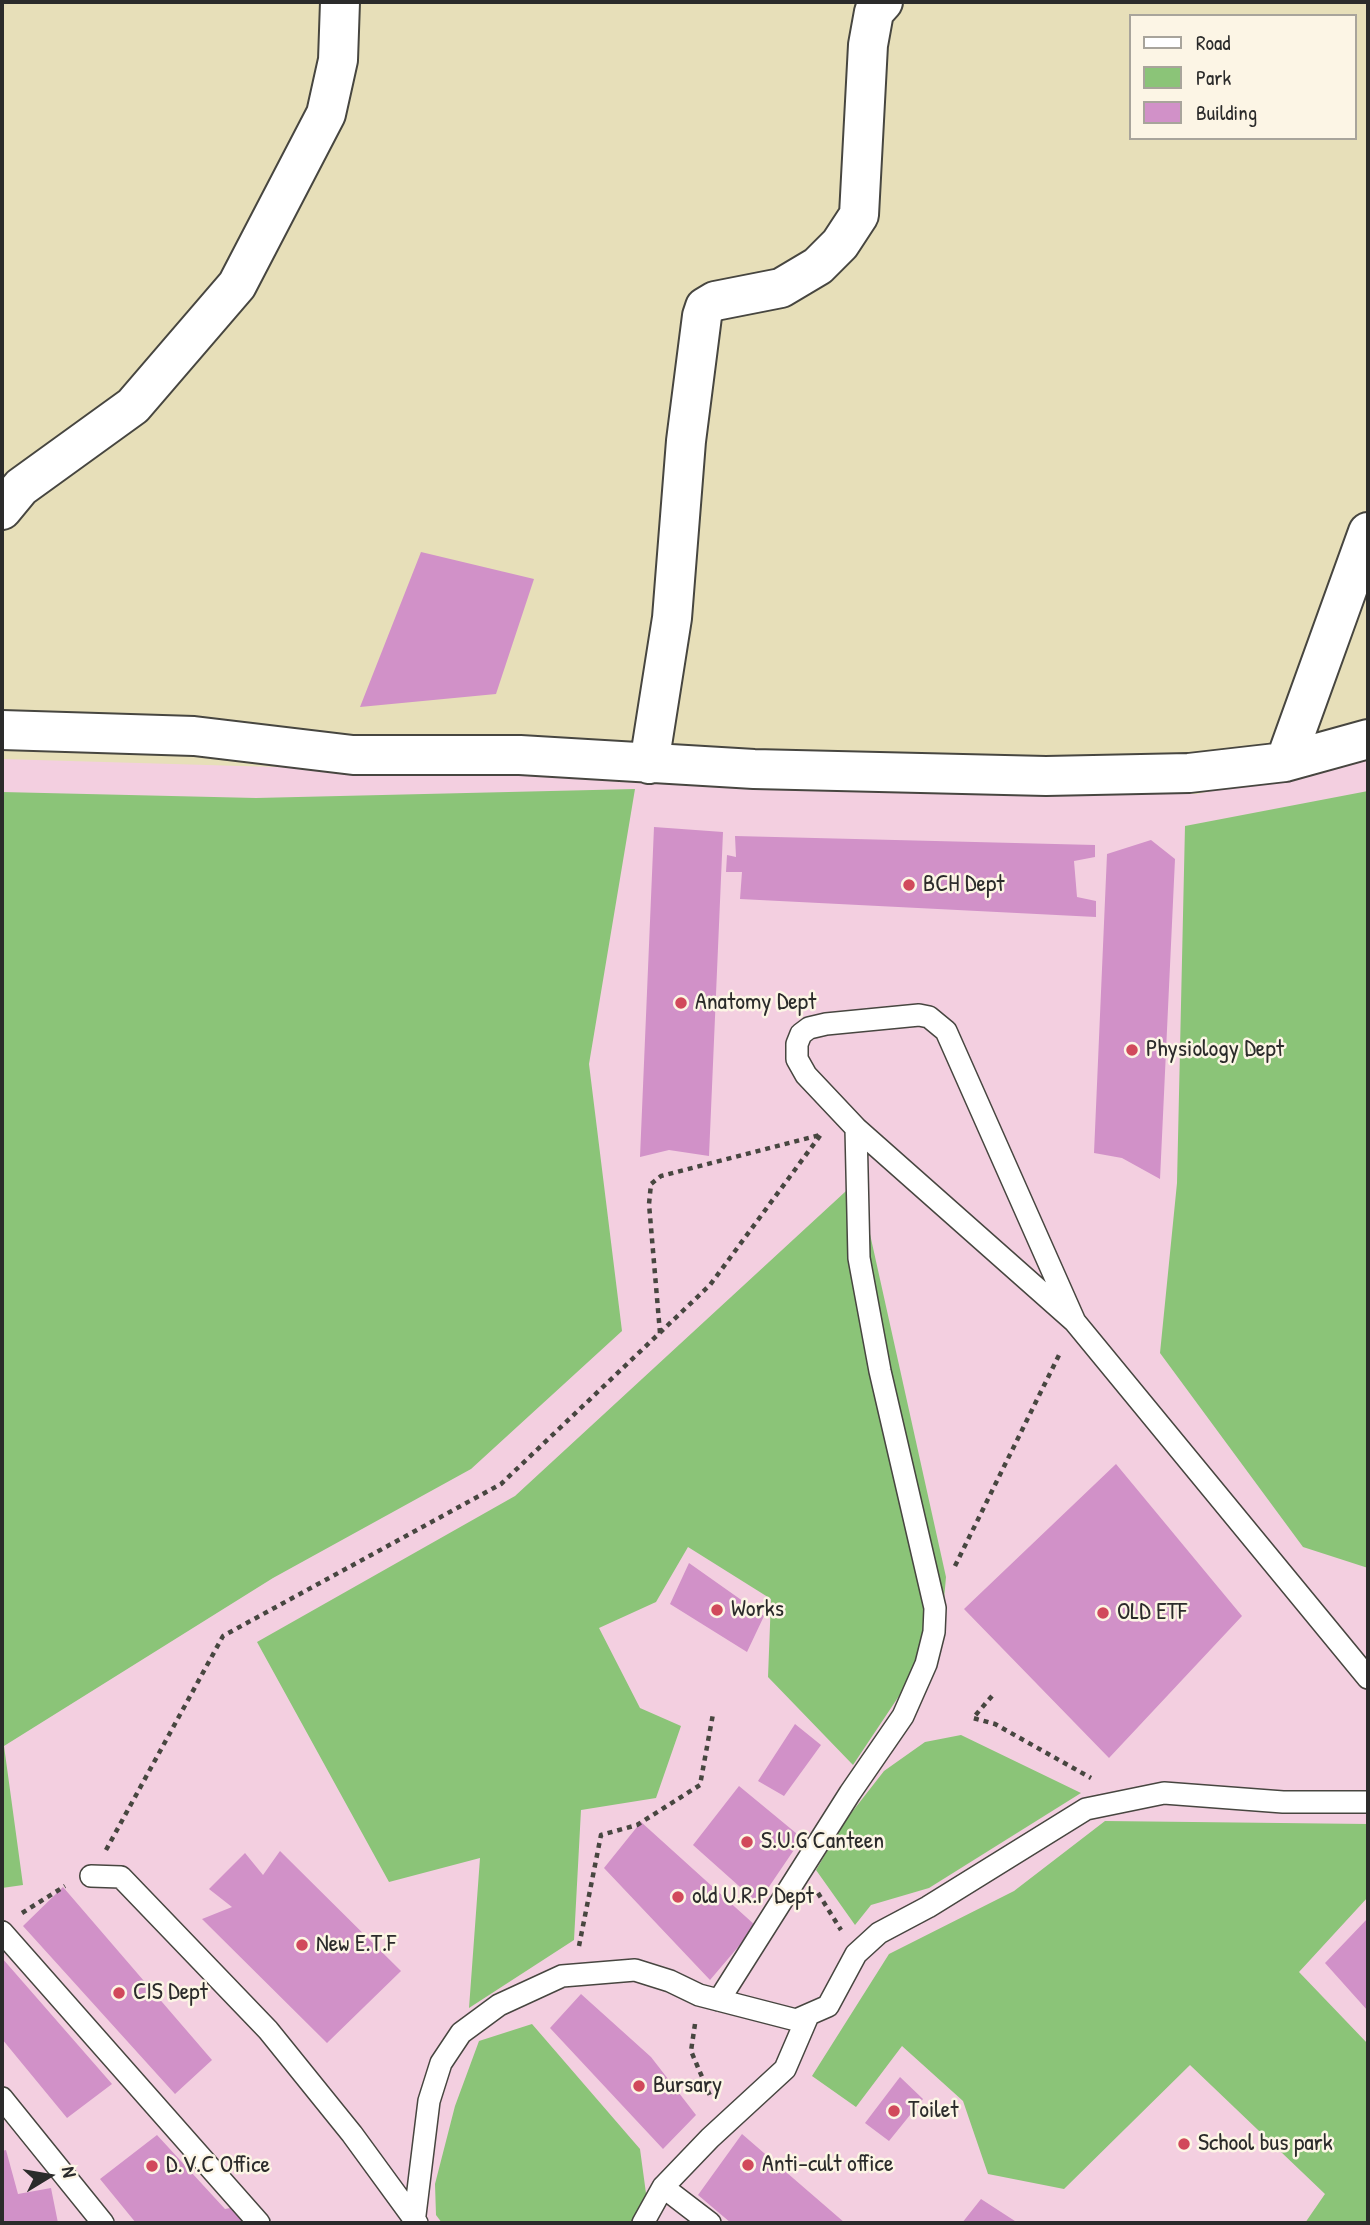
<!DOCTYPE html>
<html>
<head>
<meta charset="utf-8">
<style>
	body { margin:0 }
	#map { position:relative; width:1370px; height:2225px; overflow:hidden; background:#e7dfb9; font-family:"Patrick Hand",sans-serif }
	canvas { display:block }
	.frame { position:absolute; inset:0; border:4px solid #2b2b2b; pointer-events:none }
	.legend { position:absolute; left:1129px; top:14px; width:228px; height:126px; box-sizing:border-box; background:#fcf5e5; border:2px solid #a8a49b; margin:0; padding:9px 12px; list-style:none; font-size:21px; color:#2b2b2b }
	.legend li { display:flex; align-items:center; gap:14px; height:35px }
	.legend b { width:35px; border:2px solid #a8a49b }
	.north { position:absolute; left:14px; top:2141px; width:70px; height:70px; -webkit-text-stroke:5px #fcf5e5; paint-order:stroke; rotate:79deg; font-size:19px; font-weight:700; line-height:28px; text-align:center; color:#2b2b2b }
	.north::after { content:''; display:block; margin:auto; width:24px; height:32px; background:#2b2b2b; clip-path:polygon(50% 0,100% 100%,50% 72%,0 100%) }
</style>
</head>
<body>
<div id="map">
<canvas width="1370" height="2225"></canvas>
<div class="frame"></div>
<ul class="legend">
<li><b style="height:9px;background:#fff"></b>Road</li>
<li><b style="height:19px;background:#8bc478"></b>Park</li>
<li><b style="height:19px;background:#d191c8"></b>Building</li>
</ul>
<div class="north">N</div>
</div>
<script>
const context = document.querySelector('canvas').getContext('2d');
context.lineJoin = 'round';
function fill(path, color) {
  context.fillStyle = color;
  context.fill(path, 'evenodd');
}
function toPath(rows) {
  const path = new Path2D();
  for (const r of rows) {
    path.moveTo(r[0], r[1]);
    for (let i = 2; i < r.length; i += 2) path.lineTo(r[i], r[i + 1]);
  }
  return path;
}
function trace(path, color, width, dash) {
  context.strokeStyle = color;
  context.lineWidth = width;
  context.lineCap = dash ? 'butt' : 'round';
  context.setLineDash(dash || []);
  context.stroke(path);
}
function drawText(font, color, halo, rows, align = 'center') {
  context.font = font + ' "Patrick Hand",sans-serif';
  context.lineWidth = 5;
  context.setLineDash([]);
  context.textBaseline = 'middle';
  context.strokeStyle = halo;
  context.fillStyle = color;
  for (const [text, x, y, turn = 0] of rows) {
    context.save();
    context.translate(x, y);
    context.rotate((+turn || 0) * Math.PI / 180);
    context.textAlign = isNaN(turn) ? turn : align;
    if (halo) context.strokeText(text, 0, 0);
    context.fillText(text, 0, 0);
    context.restore();
  }
}
const built = toPath([
	[1368,757,1368,2223,2,2223,2,759,1197,794]
]);
const green = toPath([
	[635,789,589,1064,622,1331,471,1469,273,1578,4,1746,23,1885,2,1888,2,792,256,798],
	[1368,791,1368,1568,1303,1547,1160,1353,1177,1183,1185,826],
	[858,1180,946,1577,941,1633,853,1765,768,1677,771,1599,688,1547,656,1602,599,1628,640,1708,681,1726,656,1798,581,1810,574,1940,469,2008,480,1858,389,1882,257,1642,515,1496],
	[961,1735,1081,1793,929,1888,871,1905,855,1925,816,1870,845,1821,884,1771,925,1742],
	[1105,1821,1368,1824,1368,1897,1299,1972,1368,2044,1368,2223,1305,2223,1325,2194,1190,2065,1064,2189,988,2174,963,2101,902,2046,856,2107,812,2076,889,1954,1014,1891],
	[532,2024,640,2149,650,2223,442,2223,436,2215,435,2184,455,2106,479,2041]
]);
const building = toPath([
	[421,552,534,579,496,694,360,707],
	[654,827,723,832,709,1156,669,1150,640,1157],
	[735,836,1095,845,1095,857,1074,861,1077,897,1096,901,1096,917,740,899,742,872,726,872,727,855,736,857],
	[1151,840,1175,859,1160,1179,1122,1158,1094,1153,1107,854],
	[1116,1464,1242,1616,1109,1758,964,1609],
	[689,1563,764,1616,747,1652,670,1604],
	[795,1724,821,1745,784,1796,758,1781],
	[739,1786,802,1838,758,1903,693,1845],
	[641,1822,756,1926,710,1980,604,1868],
	[280,1851,401,1971,327,2043,202,1919,232,1907,209,1889,245,1853,263,1875],
	[63,1887,212,2060,175,2094,23,1926],
	[1368,1918,1368,2011,1325,1963],
	[2,1958,112,2084,67,2118,2,2039],
	[581,1994,651,2057,696,2115,663,2149,550,2028],
	[900,2077,923,2099,889,2141,865,2123],
	[742,2134,845,2223,731,2223,698,2195],
	[157,2135,225,2209,241,2206,255,2223,136,2223,100,2179],
	[6,2150,18,2194,51,2188,58,2223,2,2223,2,2151],
	[981,2199,1018,2223,962,2223]
]);
const path = toPath([
	[660,1333,649,1204,651,1184,661,1176,820,1135],
	[955,1566,1061,1351],
	[992,1696,973,1718,995,1724,1091,1778],
	[106,1850,223,1636,501,1484,710,1285,822,1133],
	[818,1893,841,1930],
	[22,1913,65,1886],
	[579,1946,601,1835,637,1825,700,1785,713,1714],
	[695,2024,691,2051,711,2098]
]);
const lane = toPath([
	[1075,1322,946,1031,929,1017,919,1015,826,1024,809,1028,801,1034,797,1044,797,1059,806,1075,856,1128,1075,1322,1368,1678],
	[91,1876,121,1877,268,2030,352,2134,417,2223],
	[2,1932,259,2223],
	[719,2000,850,1793,903,1716,926,1664,934,1632,935,1608,880,1371,859,1258,856,1128],
	[2,2098,103,2223],
	[663,2187,710,2223],
	[414,2223,429,2101,441,2063,461,2033,499,2005,562,1976,635,1970,670,1981,699,1995,796,2020,828,2006,856,1954,879,1933,928,1907,1086,1809,1164,1793,1283,1802,1368,1802],
	[643,2223,663,2187,710,2138,785,2069,807,2018]
]);
const street = toPath([
	[2,510,21,487,133,406,237,285,326,114,338,60,340,2],
	[2,730,194,736,353,755,520,755,754,769,1046,776,1189,773,1285,762,1368,739],
	[1285,762,1368,532],
	[649,764,672,618,686,441,702,316,705,307,715,301,781,288,818,266,840,244,859,215,868,45,874,12,883,2]
]);
const markers = [
	[909,885,7,"#d1495b"],
	[681,1003,7,"#d1495b"],
	[1132,1050,7,"#d1495b"],
	[717,1610,7,"#d1495b"],
	[1103,1613,7,"#d1495b"],
	[747,1842,7,"#d1495b"],
	[678,1897,7,"#d1495b"],
	[302,1945,7,"#d1495b"],
	[119,1993,7,"#d1495b"],
	[639,2086,7,"#d1495b"],
	[894,2111,7,"#d1495b"],
	[1184,2144,7,"#d1495b"],
	[748,2165,7,"#d1495b"],
	[152,2166,7,"#d1495b"]
];
const poiNames = [
	["BCH Dept",923,885],
	["Anatomy Dept",695,1003],
	["Physiology Dept",1146,1050],
	["Works",731,1610],
	["OLD ETF",1117,1613],
	["S.U.G Canteen",761,1842],
	["old U.R.P Dept",692,1897],
	["New E.T.F",316,1945],
	["CIS Dept",133,1993],
	["Bursary",653,2086],
	["Toilet",908,2111],
	["School bus park",1198,2144],
	["Anti-cult office",762,2165],
	["D.V.C Office",166,2166]
];
fill(built, '#f3cfe0');
fill(green, '#8bc478');
fill(building, '#d191c8');
trace(lane, '#474640', 24);
trace(street, '#474640', 42);
trace(path, '#474640', 4.5, [5, 5]);
trace(lane, '#fff', 21);
trace(street, '#fff', 38);
for (const [x, y, r, color] of markers) {
  const dot = new Path2D();
  dot.arc(x, y, r, 0, 2 * Math.PI);
  context.fillStyle = color;
  context.fill(dot);
  trace(dot, '#fcf5e5', 2.5);
}
drawText('24px', '#2b2b2b', '#fcf5e5', poiNames, 'left');
</script>
</body>
</html>
